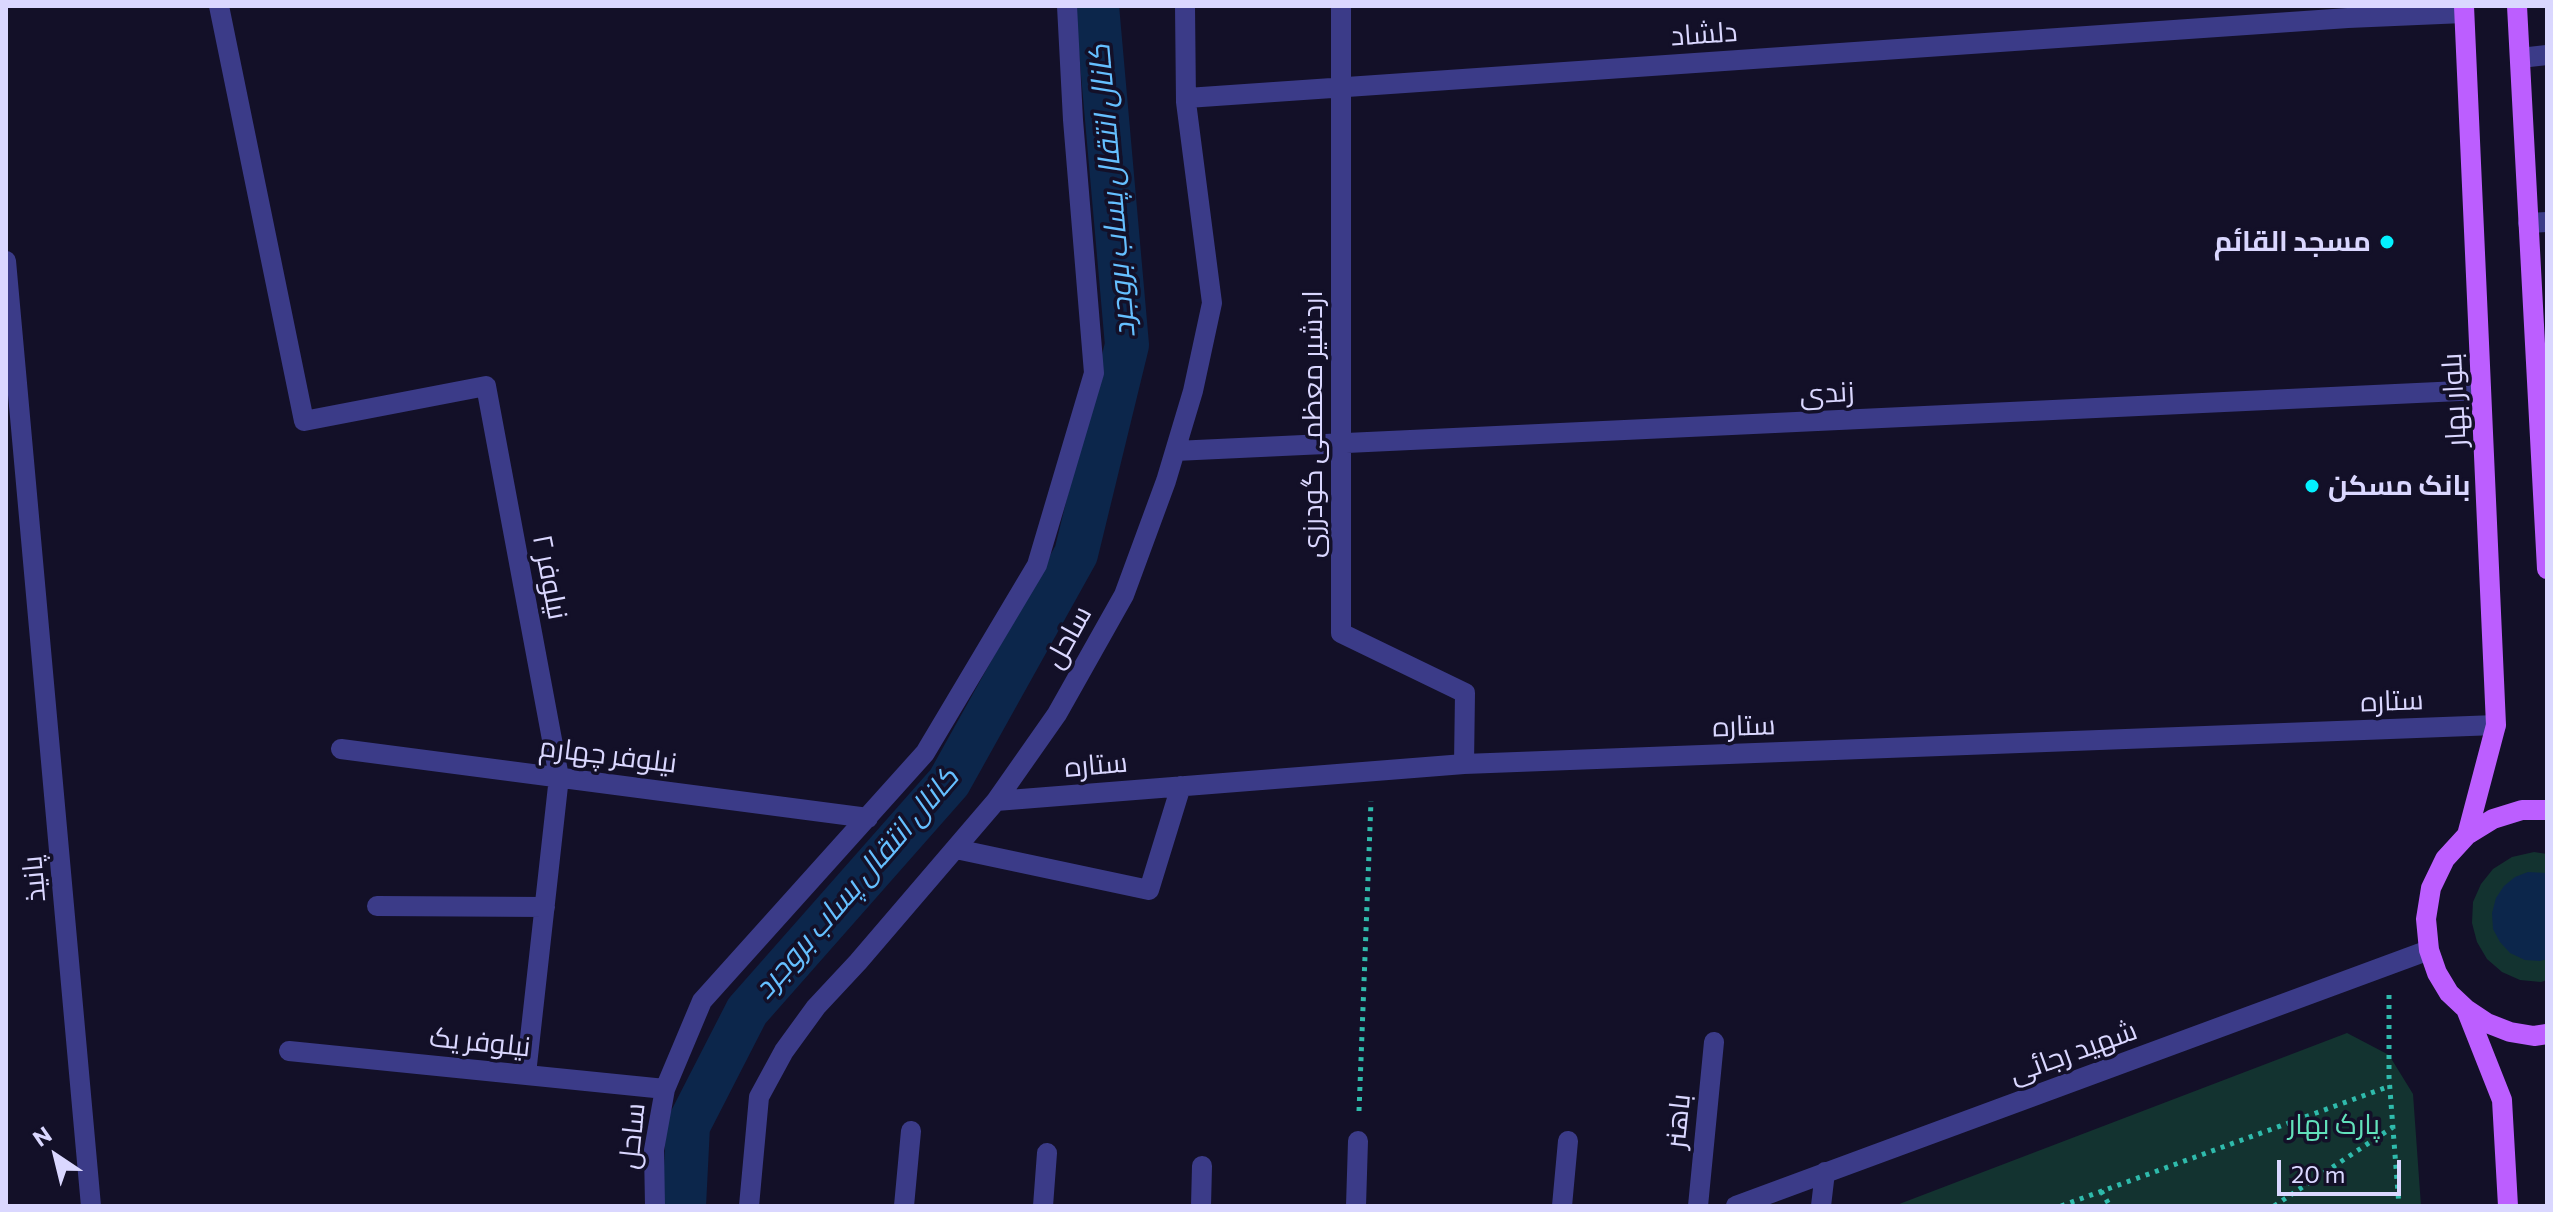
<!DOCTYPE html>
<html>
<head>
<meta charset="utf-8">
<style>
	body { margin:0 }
	#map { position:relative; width:2553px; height:1212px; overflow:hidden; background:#131028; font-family:Commissioner,sans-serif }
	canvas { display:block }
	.frame { position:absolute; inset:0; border:8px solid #dad7ff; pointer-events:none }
	.north { position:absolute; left:16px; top:1116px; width:80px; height:80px; -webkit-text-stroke:6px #131028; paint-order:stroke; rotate:325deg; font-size:22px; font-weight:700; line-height:32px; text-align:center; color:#dad7ff }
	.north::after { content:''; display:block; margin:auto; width:28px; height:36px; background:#dad7ff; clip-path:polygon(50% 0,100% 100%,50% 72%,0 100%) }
	.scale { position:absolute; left:2277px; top:1160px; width:124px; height:36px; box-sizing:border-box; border:4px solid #dad7ff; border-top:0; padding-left:10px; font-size:24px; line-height:28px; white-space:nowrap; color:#dad7ff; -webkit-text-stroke:6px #131028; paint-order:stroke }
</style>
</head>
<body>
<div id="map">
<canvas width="2553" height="1212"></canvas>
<div class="frame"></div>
<div class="north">N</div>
<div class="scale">20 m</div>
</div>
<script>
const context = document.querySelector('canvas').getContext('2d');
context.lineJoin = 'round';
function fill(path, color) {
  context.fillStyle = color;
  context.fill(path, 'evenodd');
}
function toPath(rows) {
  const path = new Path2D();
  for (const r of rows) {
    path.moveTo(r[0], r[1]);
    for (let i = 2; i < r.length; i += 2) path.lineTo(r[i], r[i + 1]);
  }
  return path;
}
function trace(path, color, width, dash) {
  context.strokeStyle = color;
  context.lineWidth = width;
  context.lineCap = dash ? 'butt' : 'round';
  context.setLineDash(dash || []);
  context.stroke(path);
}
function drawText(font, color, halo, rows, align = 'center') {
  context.font = font + ' Commissioner,Cairo,sans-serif';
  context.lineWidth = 7;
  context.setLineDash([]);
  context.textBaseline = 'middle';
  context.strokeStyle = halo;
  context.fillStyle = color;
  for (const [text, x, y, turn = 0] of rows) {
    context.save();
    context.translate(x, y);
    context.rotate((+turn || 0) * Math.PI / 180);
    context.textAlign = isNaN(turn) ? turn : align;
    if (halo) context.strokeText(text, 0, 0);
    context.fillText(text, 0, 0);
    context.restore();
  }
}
const green = toPath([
	[2534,852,2547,854,2547,980,2541,982,2520,980,2502,972,2487,959,2477,942,2472,923,2473,902,2481,884,2493,869,2512,857],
	[2347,1033,2389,1055,2413,1094,2421,1206,1894,1206]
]);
const water = toPath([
	[2528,872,2547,873,2547,959,2540,961,2525,960,2510,953,2500,942,2493,929,2492,913,2496,898,2504,886,2515,877]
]);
const canal = toPath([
	[684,1206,688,1126,747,1011,949,782,1076,554,1127,345,1097,6]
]);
const path = toPath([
	[2389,995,2389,1077,2399,1206],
	[1359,1111,1371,801],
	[2101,1191,2110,1206],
	[2061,1206,2390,1086],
	[2274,1206,2393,1127]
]);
const minor = toPath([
	[219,6,304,421,486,386,559,777,526,1074],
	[1341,6,1341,633,1465,693,1464,764],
	[2520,58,2547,55],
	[1187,98,2348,18,2464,13],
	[2528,223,2547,222],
	[6,261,91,1206],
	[1175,451,2481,390],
	[341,749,868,818],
	[996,801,1464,764,2496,725],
	[956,849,1149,890,1181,786],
	[377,906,545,907],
	[289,1051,665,1089],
	[655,1206,654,1150,665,1089,702,1001,925,753,1037,565,1094,373,1073,120,1067,6],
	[749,1206,759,1097,784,1051,816,1007,858,962,996,801,1057,714,1124,595,1166,481,1193,391,1212,303,1186,102,1185,6],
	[904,1206,911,1131],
	[1043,1206,1047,1153],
	[1201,1206,1202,1166],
	[1356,1206,1358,1141],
	[1562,1206,1568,1141],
	[1698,1206,1714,1042],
	[1736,1206,2429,950],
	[1821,1206,1825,1172]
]);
const major = toPath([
	[2464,6,2496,725,2467,835],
	[2517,6,2547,569],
	[2547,810,2522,810,2493,819,2467,835,2445,859,2431,888,2426,919,2429,950,2437,973,2449,993,2466,1009,2487,1023,2510,1032,2534,1036,2547,1034],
	[2466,1009,2502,1100,2508,1206]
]);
const markers = [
	[2387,242,8,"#03f1ff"],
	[2312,486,8,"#03f1ff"]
];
const streetNames = [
	["دلشاد",1704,34,-4],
	["زندی",1827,393,-3],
	["بلوار بهار",2454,400,-93],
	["اردشیر معظمی گودرزی",1313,424,-90],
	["نیلوفر ۲",550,577,79],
	["ساحل",1068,637,-61],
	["ستاره",2392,701,-2],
	["ستاره",1744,726,-2],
	["نیلوفر چهارم",608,755,7],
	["ستاره",1096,765,-5],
	["پانیذ",34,879,-95],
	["نیلوفر یک",480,1042,6],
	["شهید رجائی",2073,1052,-20],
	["باهنر",1678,1121,-84],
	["ساحل",632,1136,-84]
];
const poiNames = [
	["مسجد القائم",2371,242],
	["بانک مسکن",2328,486,"left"]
];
const parkNames = [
	["پارک بهار",2334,1125]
];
const waterNames = [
	["کانال انتقال پساب بروجرد",1112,191,-95],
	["کانال انتقال پساب بروجرد",856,883,-49]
];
fill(green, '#133330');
fill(water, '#0c264b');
trace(canal, '#0c264b', 44);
trace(path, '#2fbbac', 5, [4, 6]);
trace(minor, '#3b3b88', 20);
trace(major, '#bc5eff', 20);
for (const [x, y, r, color] of markers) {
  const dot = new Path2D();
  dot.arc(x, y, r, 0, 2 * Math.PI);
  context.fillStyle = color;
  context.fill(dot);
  trace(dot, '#131028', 3);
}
drawText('28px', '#dad7ff', '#131028', streetNames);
drawText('bold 28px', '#dad7ff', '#131028', poiNames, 'right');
drawText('28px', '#62e1bb', '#131028', parkNames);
drawText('italic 30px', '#65bfff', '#131028', waterNames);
</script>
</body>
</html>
